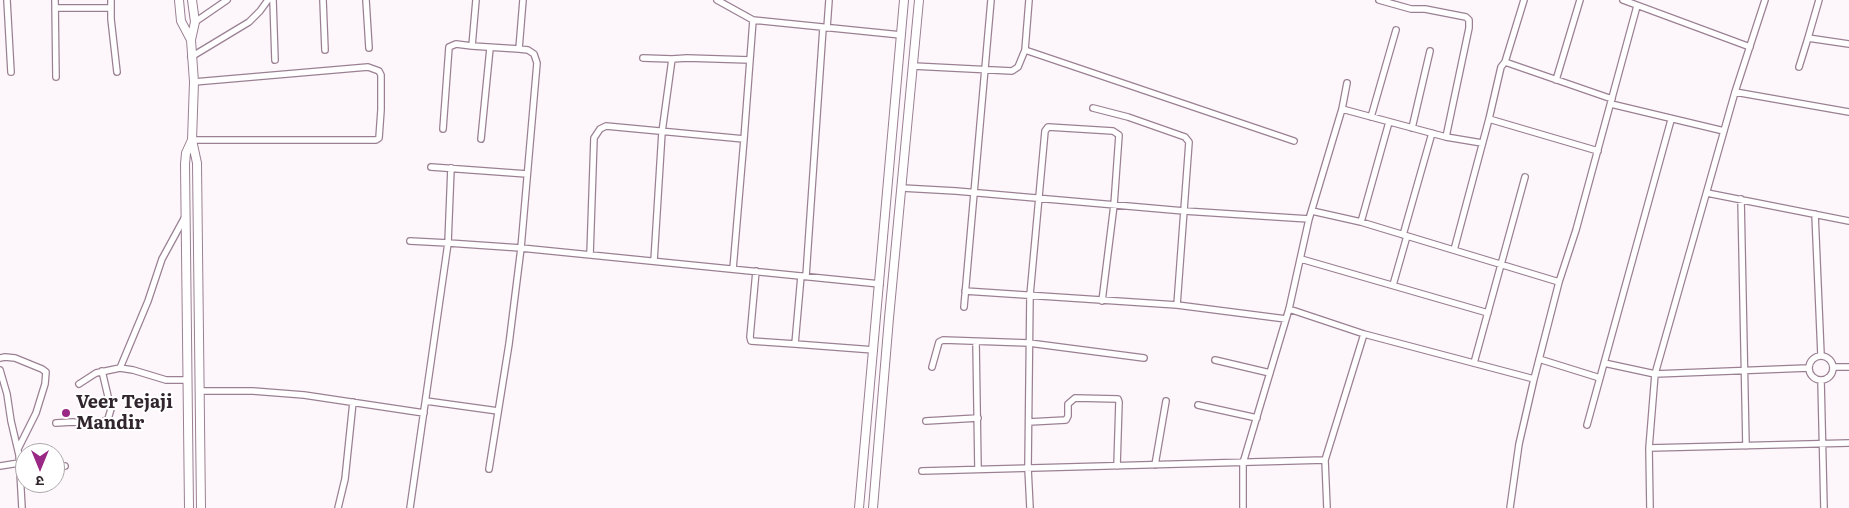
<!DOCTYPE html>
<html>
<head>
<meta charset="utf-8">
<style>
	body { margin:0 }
	#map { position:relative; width:1849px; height:508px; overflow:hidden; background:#fdf7fb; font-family:Literata,"Noto Sans Devanagari",serif }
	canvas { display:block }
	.north { position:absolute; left:15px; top:443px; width:50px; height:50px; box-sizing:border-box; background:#fff; border:1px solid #ada8ab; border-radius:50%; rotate:180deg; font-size:14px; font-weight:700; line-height:20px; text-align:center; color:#31262e }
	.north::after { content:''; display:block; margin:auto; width:18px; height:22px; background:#9a2885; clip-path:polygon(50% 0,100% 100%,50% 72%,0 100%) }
</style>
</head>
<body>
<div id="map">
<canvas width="1849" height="508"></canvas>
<div class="north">उ</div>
</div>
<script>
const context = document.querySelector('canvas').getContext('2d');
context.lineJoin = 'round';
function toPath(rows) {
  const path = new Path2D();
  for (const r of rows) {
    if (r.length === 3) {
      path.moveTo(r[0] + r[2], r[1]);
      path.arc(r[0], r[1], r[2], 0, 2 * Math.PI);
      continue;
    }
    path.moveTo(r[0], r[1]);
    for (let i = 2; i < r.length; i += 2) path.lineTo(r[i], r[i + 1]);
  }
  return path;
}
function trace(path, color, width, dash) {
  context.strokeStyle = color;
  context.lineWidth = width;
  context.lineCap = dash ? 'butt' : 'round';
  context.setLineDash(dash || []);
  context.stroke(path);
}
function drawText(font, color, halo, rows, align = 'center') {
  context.font = font + ' Literata,serif';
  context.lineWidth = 4;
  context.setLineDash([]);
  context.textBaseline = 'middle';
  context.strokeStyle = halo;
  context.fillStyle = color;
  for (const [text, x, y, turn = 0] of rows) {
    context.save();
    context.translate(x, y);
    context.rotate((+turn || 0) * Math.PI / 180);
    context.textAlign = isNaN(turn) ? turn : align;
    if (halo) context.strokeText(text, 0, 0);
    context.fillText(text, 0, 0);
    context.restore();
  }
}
const minor = toPath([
	[7,0,11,72],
	[55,0,56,77],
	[111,0,111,19,117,72],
	[273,0,275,60],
	[323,0,325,50],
	[366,0,369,48],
	[476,0,472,46,519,49],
	[717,0,753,20,901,35],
	[1029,0,1025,50,1294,141],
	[1379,0,1411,9,1425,9,1466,17,1469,20,1469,28,1446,137],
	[1524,0,1505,62,1612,99],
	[1623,0,1750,47],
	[1819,0,1808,38,1849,44],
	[55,8,111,8],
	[195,22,227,0],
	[827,28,829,0],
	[191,57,249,22,260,11,268,0],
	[643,58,672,59],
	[913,66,1012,71,1018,67,1025,50],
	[1799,67,1808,38],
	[1556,80,1580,0],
	[1735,92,1765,0],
	[1611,104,1724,131],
	[1342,109,1446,137,1482,143],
	[1849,112,1735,92,1655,374,1649,448,1849,443],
	[1371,117,1396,30],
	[1489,119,1598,151],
	[1412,128,1430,51],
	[443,129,449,47,456,44,472,46],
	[481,139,490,48],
	[744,139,753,20],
	[192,140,376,140,379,138,381,110,381,75,379,71,368,67,194,82],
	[431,167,527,174],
	[451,168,448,243,521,248,537,63,534,54,528,50,519,49,523,0],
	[902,188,956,191,1184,211,1309,219],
	[1707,193,1849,221],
	[1741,199,1746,446],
	[1312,211,1361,222,1559,282],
	[1815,214,1821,355],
	[1361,222,1389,122],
	[1403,235,1432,133],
	[410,241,448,243,410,508],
	[1454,250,1489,119,1501,67,1505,62],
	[590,255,594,138,600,129,606,126,744,139,733,269],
	[1301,259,1488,313],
	[654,261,662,132,672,59,687,58,750,60],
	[756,271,750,337,751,341,795,344],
	[801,276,795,344,874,350],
	[806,276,823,28],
	[1393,285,1407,236],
	[965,291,1177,305,1189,142,1185,137,1128,117,1093,108],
	[1177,305,1286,319],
	[964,307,991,0],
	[1289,309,1364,334,1534,379,1559,282,1576,230,1637,6],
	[976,342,978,469],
	[1821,368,12],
	[0,358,5,357,15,358,42,369,46,372,45,384,36,413,18,449],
	[1539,359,1600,378],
	[1215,360,1270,373],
	[1474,363,1525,177],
	[1604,363,1655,374,1808,368],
	[932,367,939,342,943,340,1029,343,1144,358],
	[1833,367,1849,367],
	[120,368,148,301,162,259,186,215],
	[0,370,7,394,11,421,19,455,22,508],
	[1821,380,1824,508],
	[79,384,96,373,120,368,133,370,166,380,188,380],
	[200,391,253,391,304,395,424,413],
	[426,401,498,411],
	[1198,405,1257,418],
	[926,421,978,418],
	[1029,422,1066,420,1068,416,1068,404,1075,398,1118,399,1119,402,1117,466],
	[56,423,73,422,97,425,108,419,111,409,102,371],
	[1587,425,1671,120],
	[1649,448,1650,508],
	[1155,465,1166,401],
	[0,466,19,463,25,464],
	[55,469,65,466],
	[489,469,509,344,521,248,880,284],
	[922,471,1325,460],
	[338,508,345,479,353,402],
	[1030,508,1028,468,1030,295,1045,131,1048,127,1113,131,1119,135,1114,205,1102,301],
	[1243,508,1243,463,1289,309,1309,219,1342,109,1347,83],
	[1327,508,1325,460,1364,334],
	[1510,508,1519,444,1534,379]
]);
const tertiary = toPath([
	[179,0,181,21,191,40],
	[192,0,195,22,191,40,194,82,192,140,197,163,201,508],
	[189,508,185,164,186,153,192,140],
	[859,508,904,0],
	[873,508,889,318,919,0]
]);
const markers = [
	[66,413,5,"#9a2885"]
];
const poiNames = [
	["Veer Tejaji",76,403],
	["Mandir",76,424]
];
trace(minor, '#9b8093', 8);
trace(tertiary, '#9b8093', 10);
trace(minor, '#fff', 5.5);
trace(tertiary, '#fff', 8);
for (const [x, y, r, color] of markers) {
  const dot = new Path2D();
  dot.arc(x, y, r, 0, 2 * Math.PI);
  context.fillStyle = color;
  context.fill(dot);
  trace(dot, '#fff', 2);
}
drawText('bold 18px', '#31262e', '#fff', poiNames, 'left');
</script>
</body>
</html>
